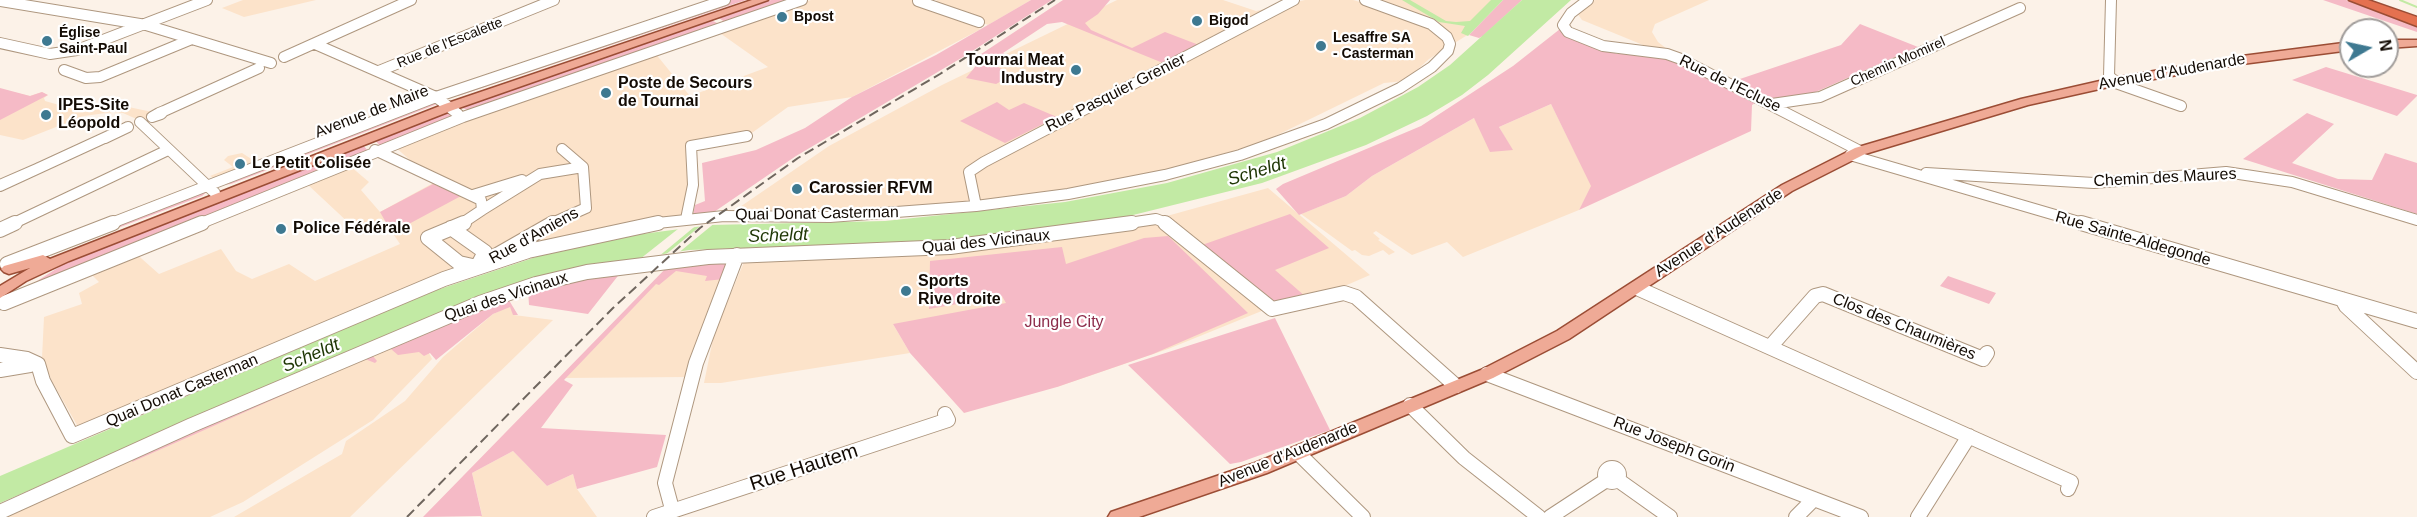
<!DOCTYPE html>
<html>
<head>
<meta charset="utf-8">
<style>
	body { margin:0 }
	#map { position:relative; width:2417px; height:517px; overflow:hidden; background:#fcf2e8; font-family:Helvetica,sans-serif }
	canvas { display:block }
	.north { position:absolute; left:2339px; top:18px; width:60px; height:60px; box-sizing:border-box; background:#fff; border:2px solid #a19d9b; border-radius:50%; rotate:81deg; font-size:16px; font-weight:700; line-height:24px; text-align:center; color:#130b04 }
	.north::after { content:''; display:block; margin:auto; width:21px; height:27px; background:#3e7991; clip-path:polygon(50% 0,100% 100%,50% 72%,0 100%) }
</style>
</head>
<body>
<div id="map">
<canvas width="2417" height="517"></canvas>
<div class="north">N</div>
</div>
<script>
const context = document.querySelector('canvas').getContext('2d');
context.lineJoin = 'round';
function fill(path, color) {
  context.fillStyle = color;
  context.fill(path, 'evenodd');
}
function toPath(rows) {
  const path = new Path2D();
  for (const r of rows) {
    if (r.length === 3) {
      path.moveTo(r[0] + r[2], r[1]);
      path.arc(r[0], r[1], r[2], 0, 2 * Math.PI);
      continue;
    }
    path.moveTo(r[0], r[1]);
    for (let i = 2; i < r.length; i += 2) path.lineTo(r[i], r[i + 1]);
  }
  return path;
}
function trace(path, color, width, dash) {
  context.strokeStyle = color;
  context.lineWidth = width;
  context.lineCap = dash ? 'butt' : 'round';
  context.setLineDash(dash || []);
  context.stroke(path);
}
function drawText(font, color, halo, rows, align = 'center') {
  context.font = font + ' Helvetica,sans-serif';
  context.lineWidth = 4.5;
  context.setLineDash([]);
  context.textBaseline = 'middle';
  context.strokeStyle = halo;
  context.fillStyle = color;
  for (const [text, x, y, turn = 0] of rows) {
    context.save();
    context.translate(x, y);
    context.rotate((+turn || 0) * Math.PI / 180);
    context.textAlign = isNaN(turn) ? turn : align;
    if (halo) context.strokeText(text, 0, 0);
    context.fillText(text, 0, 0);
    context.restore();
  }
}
const built = toPath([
	[243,0,316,0,244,17,222,8],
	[811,0,929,0,920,5,981,29,852,97,788,107,749,135,691,146,688,214,521,249,78,427,52,381,42,358,44,317,82,304,79,293,99,282,87,270,133,251,159,274,221,249,236,271,252,279,289,264,315,281,400,244,384,220,362,227,352,226,306,183,350,166,369,182,361,190,380,212,435,182,394,146,655,53,690,96,768,67,717,31],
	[937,0,1031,0,988,25,934,2],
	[1117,0,1223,0,1256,11,1305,0,1353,0,1437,24,1372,0,1497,0,1469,34,1429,59,1405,81,1384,83,1261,143,1183,165,1165,175,984,205,734,211,829,146,942,85],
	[1595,0,1709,0,1655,24,1652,32,1658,42,1671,52,1648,47,1582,20,1577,13],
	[0,89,30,96,42,92,48,95,44,98,45,101,84,112,119,105,157,113,141,121,123,113,113,112,84,116,23,140,0,135],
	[1551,104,1592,186,1579,210,1463,257,1447,242,1412,255,1376,231,1373,233,1380,239,1378,240,1395,252,1389,255,1383,250,1369,256,1362,255,1355,250,1352,251,1301,214,1346,196,1372,176,1474,118,1512,150,1499,127],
	[242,153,256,162,215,179,210,176,233,167,224,160,228,156],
	[1268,188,1370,275,1340,288,1274,306,1168,349,1057,387,893,324,910,353,721,383,704,383,714,334,744,262,899,254,1156,219],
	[729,260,686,377,563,378,674,264],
	[510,306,514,315,553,320,350,517,234,517,342,454,346,441,405,401,443,357,493,314],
	[418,331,432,359,373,420,243,502,210,517,2,517],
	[513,451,547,486,573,474,577,489,597,517,480,517,482,515,472,473]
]);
const green = toPath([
	[728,0,746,0,458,96,454,93],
	[771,0,797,0,726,23,719,18],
	[1031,0,1052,0,963,57,796,156,714,212,693,215,695,205,705,201,702,163,756,150,805,128,852,97,936,55],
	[1063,0,1110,0,1098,14,1085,23,1091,30,1132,48,1165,32,1199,45,1163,63,1062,22,1047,24,1003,53,1010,58,994,65,1013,75,996,84,966,78,979,62,972,60],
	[1503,0,1522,0,1483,36,1479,38,1469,35],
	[2323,0,2346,0,2417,26,2417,32],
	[711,20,719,24,469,110,458,107,460,104],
	[1860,24,1918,47,1811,94,1757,102,1752,105,1751,131,1579,210,1591,186,1551,104,1499,127,1513,150,1490,152,1474,118,1372,176,1346,196,1299,215,1276,189,1283,184,1421,126,1513,66,1560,29,1617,54,1667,54,1728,83,1841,45],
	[2326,67,2417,95,2417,96,2397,116,2292,80],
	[0,88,30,96,42,92,48,95,0,120],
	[434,99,437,104,432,106,231,184,215,186],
	[997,102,1009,110,1024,103,1057,117,1005,143,960,121],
	[447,111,455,116,380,146,374,139],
	[2307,113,2334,124,2292,163,2338,179,2372,180,2385,153,2417,163,2417,214,2243,159],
	[363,145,368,151,23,290,78,255],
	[433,184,461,196,392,233,380,212],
	[199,190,208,191,202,196,52,253],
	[1290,214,1329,248,1275,270,1306,297,1274,306,1202,245],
	[1168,236,1248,313,1153,354,1057,387,964,413,910,353,893,324,1006,303,1002,296,929,309,930,261,1062,247,1066,264,1144,238],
	[726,261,730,264,724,279,705,281,707,276,676,271,659,285,656,284,564,380,573,385,541,428,666,435,657,467,577,489,573,474,547,486,513,451,472,473,482,516,423,517,668,266],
	[621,272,588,314,529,305,528,290],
	[1948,276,1996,293,1989,304,1940,286],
	[507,297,518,315,513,315,510,307,493,314,436,360,430,353,424,356,419,352,398,355,391,349,391,346],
	[1275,318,1330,430,1241,462,1230,464,1128,365],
	[372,355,377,361,375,363,365,359,132,462,134,456]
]);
const water = toPath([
	[1402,0,1410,0,1446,21,1456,22,1470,21,1491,0,1503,0,1468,36,1461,33,1465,26,1439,22],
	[1522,0,1571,0,1488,75,1462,95,1427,116,1366,145,1262,183,1121,218,947,241,689,250,594,265,226,405,0,503,0,476,428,293,551,252,619,237,711,225,885,221,1065,202,1167,183,1277,152,1360,118,1418,87,1450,65]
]);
const pier = toPath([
	[716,222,677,254,664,256,704,223],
	[699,223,658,257,640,259,683,225]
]);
const stream = toPath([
	[2400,0,2417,7]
]);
const minorFar1 = toPath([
	[1588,0,1571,13,1563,25,1568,32,1603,46,1667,54,1681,59,1860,151],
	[2111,0,2109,76,2115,81],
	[0,1,146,25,271,63],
	[918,1,979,22],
	[0,43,50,54,77,50,207,0],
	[315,44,436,97,458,114],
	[284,57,411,0],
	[64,70,86,78,100,77,192,39],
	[379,71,554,0],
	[2113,82,2181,106],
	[1772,104,1820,97,2020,8],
	[164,111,259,68,248,73],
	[164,111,161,114,152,117,159,113,164,111],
	[140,122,215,193],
	[375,150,481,200,482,210,461,224],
	[1850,155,2086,224],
	[39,168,128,127,105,138],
	[1926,173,2094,183,2226,172,2292,182,2417,220],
	[0,185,39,168,0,186],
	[473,195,522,180],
	[976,206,969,172,984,162,1294,0],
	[482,210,540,174,583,167],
	[686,219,693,185,691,146,747,136],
	[12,224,168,150],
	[109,224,436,97,725,0],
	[199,224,463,117,802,0],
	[550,224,586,208,583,167,562,149],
	[648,224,724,216,830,217,976,206,1068,194,1165,175,1240,155,1326,124,1400,88,1432,67,1448,51,1450,44,1447,37,1431,24,1365,0],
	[1122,224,1156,219,1169,224]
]);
const minor = toPath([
	[464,223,428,238,459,263,477,267],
	[1165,223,1272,309,1344,293,1356,297,1456,386],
	[2081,223,2417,321],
	[451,228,485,252,477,267],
	[0,230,15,223],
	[497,255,553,223],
	[7,264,113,223],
	[1637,288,2071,482,2068,489],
	[2342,299,2346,306,2417,372],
	[4,303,202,223],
	[1770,347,1815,296,1823,294,1983,359,1987,353],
	[0,355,27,359,38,364,43,381,72,436,444,279,528,251,658,223],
	[0,370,30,365],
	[1487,374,1861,517],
	[1410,405,1464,458,1539,517],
	[1298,453,1363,517],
	[1612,475,7],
	[1618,480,1670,517],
	[672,509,665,483,696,363,737,255],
	[0,512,192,425,480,303,536,284,587,272,708,257,950,247,1132,223],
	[654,517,948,420,945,414],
	[1550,517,1608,479],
	[1796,517,1814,499],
	[1918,517,1969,436]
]);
const major = toPath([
	[752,0,768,0,453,110,69,261,26,281,0,298,0,286,30,268,9,274,4,272,1,269,4,266,43,255,50,259,445,104,752,0],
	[2387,40,2417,40,2417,46,2387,48,2387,40],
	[2351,42,2351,50,2242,64,2113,86,2028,105,1865,154,1792,191,1569,339,1493,378,1267,473,1139,517,1108,517,1111,512,1255,463,1481,370,1557,331,1782,185,1855,148,2021,99,2113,78,2242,56,2351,42]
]);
const highway = toPath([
	[2349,0,2368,0,2417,17,2417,26,2349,0]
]);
const rail = toPath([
	[407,517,613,308,700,228,798,158,940,74,1055,0]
]);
const markers = [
	[782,17,6,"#3e7991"],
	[1197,21,6,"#3e7991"],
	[47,41,6,"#3e7991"],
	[1321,46,6,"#3e7991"],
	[1076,70,6,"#3e7991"],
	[606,93,6,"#3e7991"],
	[46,115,6,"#3e7991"],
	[240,164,6,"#3e7991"],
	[797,189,6,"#3e7991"],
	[281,229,6,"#3e7991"],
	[906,291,6,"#3e7991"]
];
const farPoinames = [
	["Bpost",794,17],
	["Bigod",1209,21],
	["Église",59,33],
	["Saint-Paul",59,49],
	["Lesaffre SA",1333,38],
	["- Casterman",1333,54]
];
const farStreetnames = [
	["Rue de l'Escalette",450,43,-22],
	["Chemin Momirel",1898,62,-24]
];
const poiNames = [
	["Tournai Meat",1064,61,"right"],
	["Industry",1064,79,"right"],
	["Poste de Secours",618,84],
	["de Tournai",618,102],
	["IPES-Site",58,106],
	["Léopold",58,124],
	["Le Petit Colisée",252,164],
	["Carossier RFVM",809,189],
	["Police Fédérale",293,229],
	["Sports",918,282],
	["Rive droite",918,300]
];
const streetNames = [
	["Avenue d'Audenarde",2172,72,-10],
	["Rue de l'Ecluse",1730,84,26],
	["Rue Pasquier Grenier",1116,93,-27],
	["Avenue de Maire",372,112,-21],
	["Chemin des Maures",2165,178,-3],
	["Quai Donat Casterman",817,214,-1],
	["Avenue d'Audenarde",1719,233,-33],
	["Rue d'Amiens",534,236,-29],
	["Rue Sainte-Aldegonde",2133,239,16],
	["Quai des Vicinaux",986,242,-6],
	["Quai des Vicinaux",506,297,-18],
	["Clos des Chaumières",1904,327,22],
	["Quai Donat Casterman",182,391,-23],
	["Rue Joseph Gorin",1674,445,21],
	["Avenue d'Audenarde",1288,455,-22]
];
const parkNames = [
	["Jungle City",1064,323]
];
const waterNames = [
	["Scheldt",1257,172,-17],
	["Scheldt",778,236,-2],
	["Scheldt",311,356,-23]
];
const nearStreetnames = [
	["Rue Hautem",804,468,-18]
];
fill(built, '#fce3ca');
fill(green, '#f5bac6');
fill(water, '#c2eaa4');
fill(pier, '#fcf2e8');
trace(stream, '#c2eaa4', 2);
trace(minorFar1, '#ae977f', 12);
trace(minor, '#ae977f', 16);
trace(major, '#9b4d35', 3);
trace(highway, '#9b4d35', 3);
trace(minorFar1, '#fff', 10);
trace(minor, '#fff', 14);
fill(major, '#efaa96');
fill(highway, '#e47150');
trace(rail, '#6f665e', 2, [10, 5]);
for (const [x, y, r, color] of markers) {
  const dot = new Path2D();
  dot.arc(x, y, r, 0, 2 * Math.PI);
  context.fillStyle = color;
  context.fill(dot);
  trace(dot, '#fff', 2);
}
drawText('bold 14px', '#130b04', '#fff', farPoinames, 'left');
drawText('14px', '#130b04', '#fff', farStreetnames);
drawText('bold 16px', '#130b04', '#fff', poiNames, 'left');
drawText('16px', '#130b04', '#fff', streetNames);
drawText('16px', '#8c2c4a', '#fff', parkNames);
drawText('italic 18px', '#1e3604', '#fff', waterNames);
drawText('20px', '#130b04', '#fff', nearStreetnames);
</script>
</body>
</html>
